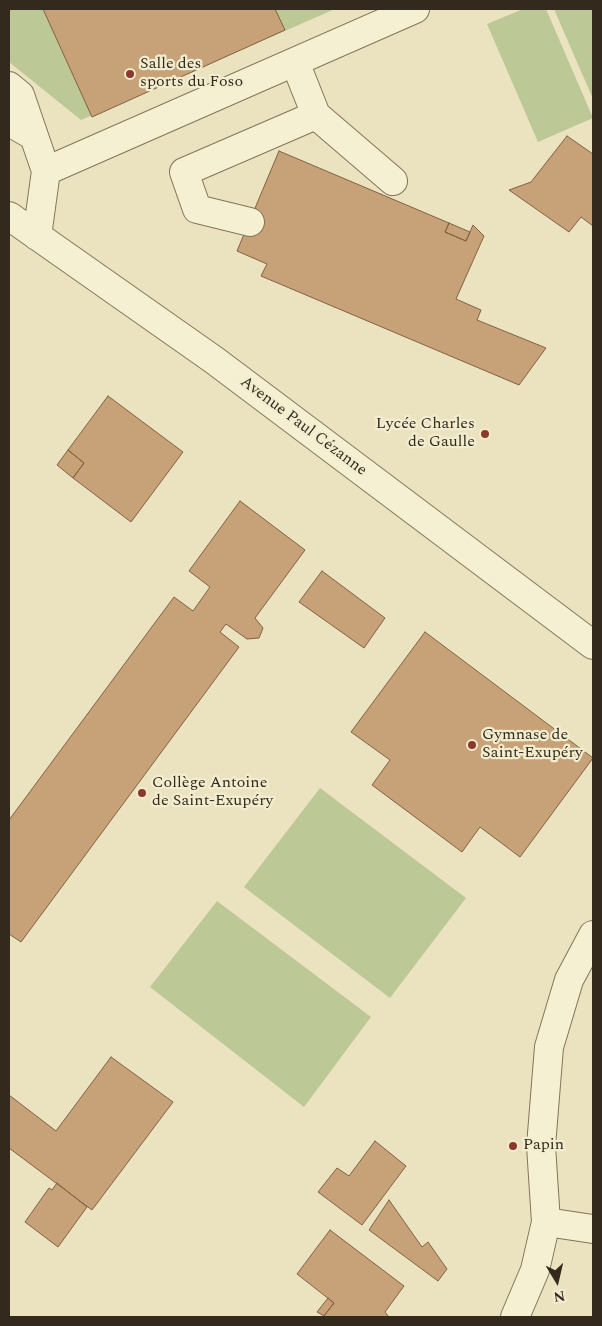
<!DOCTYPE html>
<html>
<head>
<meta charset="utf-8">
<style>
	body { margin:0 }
	#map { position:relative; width:602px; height:1326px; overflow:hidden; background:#ebe3c0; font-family:Spectral,serif }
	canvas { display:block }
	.frame { position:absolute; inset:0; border:10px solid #332a1d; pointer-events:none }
	.north { position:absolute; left:532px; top:1256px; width:50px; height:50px; -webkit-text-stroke:4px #f3edd0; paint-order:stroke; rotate:171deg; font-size:14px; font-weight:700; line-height:20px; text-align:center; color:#332a1d }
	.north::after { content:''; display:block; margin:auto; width:18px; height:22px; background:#332a1d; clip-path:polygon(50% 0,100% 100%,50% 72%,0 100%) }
</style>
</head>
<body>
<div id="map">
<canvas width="602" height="1326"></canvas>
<div class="frame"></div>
<div class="north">N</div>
</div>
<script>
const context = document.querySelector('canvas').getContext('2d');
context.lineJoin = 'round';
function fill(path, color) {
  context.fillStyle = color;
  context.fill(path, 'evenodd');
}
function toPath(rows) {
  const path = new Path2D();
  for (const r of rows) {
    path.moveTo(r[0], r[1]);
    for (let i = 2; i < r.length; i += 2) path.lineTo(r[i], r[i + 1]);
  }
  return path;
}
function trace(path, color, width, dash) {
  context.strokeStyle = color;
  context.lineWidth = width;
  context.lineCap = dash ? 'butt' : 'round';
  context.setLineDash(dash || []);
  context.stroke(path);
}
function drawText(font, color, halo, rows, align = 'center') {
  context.font = font + ' Spectral,serif';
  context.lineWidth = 4.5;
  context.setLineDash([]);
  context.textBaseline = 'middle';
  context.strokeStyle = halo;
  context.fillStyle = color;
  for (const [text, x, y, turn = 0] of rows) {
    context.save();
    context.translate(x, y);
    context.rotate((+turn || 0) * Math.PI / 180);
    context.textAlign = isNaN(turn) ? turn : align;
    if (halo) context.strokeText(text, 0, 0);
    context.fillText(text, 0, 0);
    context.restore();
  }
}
const green = toPath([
	[9,9,335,9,81,120,9,62],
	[523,9,546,9,593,118,538,142,487,24],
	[554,9,593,9,593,99],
	[320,788,466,898,390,998,244,887],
	[217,901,371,1017,304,1107,150,987]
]);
const building = toPath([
	[43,9,275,9,285,30,92,117,43,9],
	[567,136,593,154,593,226,581,217,569,232,509,190,531,182,567,136],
	[279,151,449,223,445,232,466,241,473,225,484,236,456,299,481,310,477,320,546,348,519,385,261,276,267,264,237,251,279,151],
	[449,223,470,232,466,241,445,232,449,223],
	[108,396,183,452,131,522,73,478,84,463,68,450,108,396],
	[68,450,84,463,73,478,57,465,68,450],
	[240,501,305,550,255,618,263,628,259,638,247,639,226,624,220,632,239,647,21,942,9,934,9,820,174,597,193,611,210,587,189,571,240,501],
	[322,571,385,618,364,648,299,602,322,571],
	[425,632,593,758,520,857,480,827,462,852,372,785,390,760,351,732,425,632],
	[111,1057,173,1102,92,1210,9,1148,9,1095,56,1131,111,1057],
	[375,1141,406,1166,362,1225,318,1192,337,1168,349,1176,375,1141],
	[57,1183,87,1207,58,1247,25,1222,49,1188,52,1190,57,1183],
	[389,1200,422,1247,428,1242,447,1269,438,1281,369,1230,389,1200],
	[330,1230,404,1286,385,1312,389,1317,323,1317,334,1303,297,1274,330,1230],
	[328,1298,334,1303,324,1316,317,1312,328,1298]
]);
const minor = toPath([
	[295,62,316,115,393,181],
	[9,86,20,95,34,136],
	[9,122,34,136,46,171,37,236],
	[46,171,415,9],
	[9,216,214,360,593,645],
	[250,222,197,209,184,172,316,115],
	[546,1222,593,1229],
	[515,1317,535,1270,546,1222,541,1146,549,1047,569,980,593,935]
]);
const markers = [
	[130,74,5,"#8e372d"],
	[485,434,5,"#8e372d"],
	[472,745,5,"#8e372d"],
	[142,793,5,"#8e372d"],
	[513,1146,5,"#8e372d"]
];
const poiNames = [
	["Salle des",140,65],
	["sports du Foso",140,83],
	["Lycée Charles",475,425,"right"],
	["de Gaulle",475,443,"right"],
	["Gymnase de",482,736],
	["Saint-Exupéry",482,754],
	["Collège Antoine",152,784],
	["de Saint-Exupéry",152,802],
	["Papin",523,1146]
];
const streetNames = [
	["Avenue Paul Cézanne",303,427,37]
];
fill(green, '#bcc895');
fill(building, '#c7a278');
trace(building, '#816141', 1);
trace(minor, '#837459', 30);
trace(minor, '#f6f0d3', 28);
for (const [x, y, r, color] of markers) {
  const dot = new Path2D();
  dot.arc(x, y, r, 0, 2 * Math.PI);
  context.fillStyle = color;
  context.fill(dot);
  trace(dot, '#f3edd0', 2);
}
drawText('16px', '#332a1d', '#f3edd0', poiNames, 'left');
drawText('16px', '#332a1d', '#f3edd0', streetNames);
</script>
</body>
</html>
